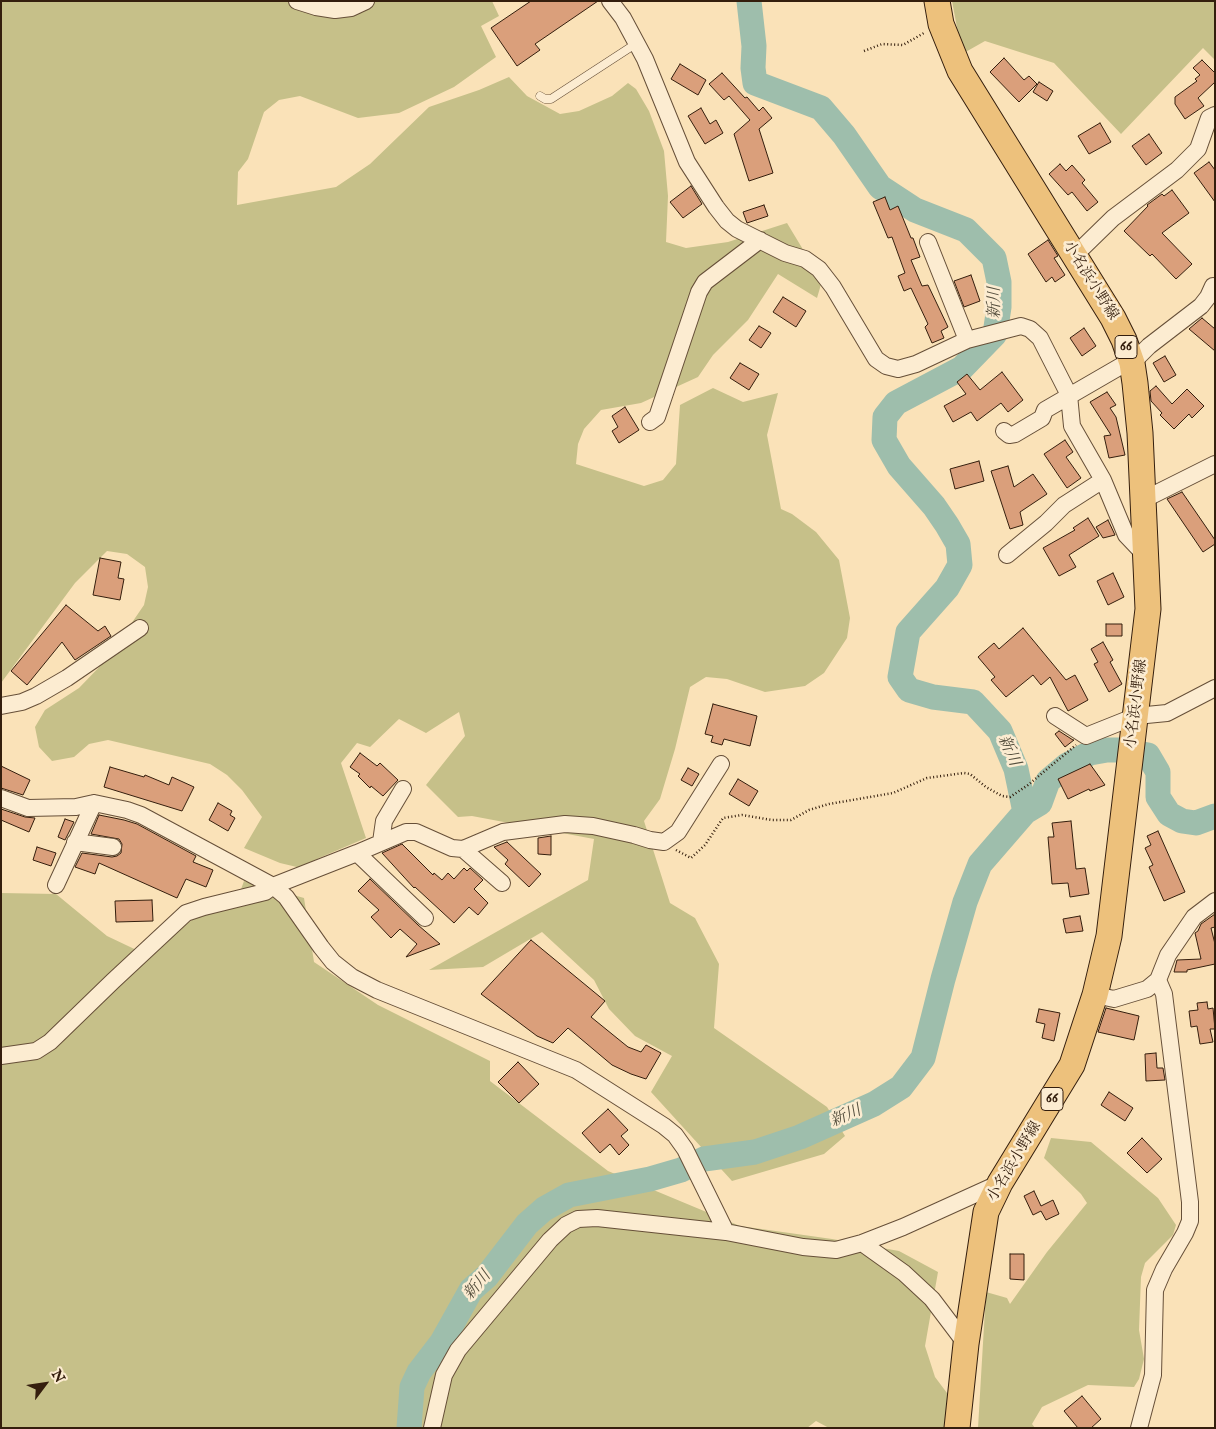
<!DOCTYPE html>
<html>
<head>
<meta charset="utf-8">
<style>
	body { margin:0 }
	#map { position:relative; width:1216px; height:1429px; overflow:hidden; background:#fae2b8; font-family:"IM FELL English",serif }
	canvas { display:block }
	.frame { position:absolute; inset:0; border:2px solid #341e0d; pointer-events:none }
	.north { position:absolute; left:20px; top:1359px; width:50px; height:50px; -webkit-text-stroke:4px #fcecd1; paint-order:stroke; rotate:59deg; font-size:14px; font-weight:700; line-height:20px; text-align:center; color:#341e0d }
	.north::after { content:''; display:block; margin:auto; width:18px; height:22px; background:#341e0d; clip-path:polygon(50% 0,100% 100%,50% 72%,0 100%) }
</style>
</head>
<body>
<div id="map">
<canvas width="1216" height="1429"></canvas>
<div class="frame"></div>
<div class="north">N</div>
</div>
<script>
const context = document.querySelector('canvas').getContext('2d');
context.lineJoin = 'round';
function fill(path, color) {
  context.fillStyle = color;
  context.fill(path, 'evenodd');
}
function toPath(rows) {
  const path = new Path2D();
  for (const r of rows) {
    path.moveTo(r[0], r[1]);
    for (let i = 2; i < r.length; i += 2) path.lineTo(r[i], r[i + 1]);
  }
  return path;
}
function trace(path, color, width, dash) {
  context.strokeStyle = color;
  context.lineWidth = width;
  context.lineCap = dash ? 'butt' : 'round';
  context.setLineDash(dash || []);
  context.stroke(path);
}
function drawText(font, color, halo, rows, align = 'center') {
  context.font = font + ' "IM FELL English","Noto Serif JP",serif';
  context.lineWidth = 5;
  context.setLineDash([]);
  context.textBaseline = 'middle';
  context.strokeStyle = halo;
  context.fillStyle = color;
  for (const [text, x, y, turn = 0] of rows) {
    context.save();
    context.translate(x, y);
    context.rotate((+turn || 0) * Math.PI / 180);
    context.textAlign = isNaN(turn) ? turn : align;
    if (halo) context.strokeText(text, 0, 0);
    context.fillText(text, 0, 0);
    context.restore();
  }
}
const green = toPath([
	[1,1,492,1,499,16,481,26,496,57,454,87,399,113,358,118,300,96,279,100,264,112,248,159,238,172,237,205,336,187,370,164,429,107,479,90,509,77,527,96,560,114,579,111,612,96,628,83,636,89,649,111,664,151,668,196,666,242,686,248,728,242,787,223,822,281,817,298,778,274,748,320,713,355,698,377,641,403,601,410,584,429,578,444,576,464,644,486,663,480,676,464,680,405,713,388,743,402,778,393,767,435,781,509,792,514,816,532,839,560,850,618,847,638,824,673,805,686,765,692,727,679,706,677,690,687,675,749,660,799,644,821,670,903,695,918,719,964,714,1028,827,1107,845,1136,824,1154,732,1181,651,1092,672,1056,635,1036,609,1009,594,980,542,932,483,967,429,970,588,880,594,839,472,816,458,817,426,785,465,736,459,712,426,733,399,719,370,747,357,743,341,763,366,838,319,858,301,868,280,863,244,848,262,817,242,790,227,775,210,764,108,740,89,744,74,757,52,761,39,747,35,727,45,710,79,688,107,659,144,605,148,587,145,567,127,554,107,551,75,583,1,683],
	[952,1,1215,1,1215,60,1203,48,1121,134,1054,63,985,41,962,54],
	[244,881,304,898,314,962,378,1005,490,1061,490,1081,608,1171,740,1226,832,1239,899,1251,938,1272,925,1346,935,1377,950,1397,947,1428,829,1428,816,1421,807,1428,1,1428,1,893,56,894,107,936,147,955,201,913,235,906],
	[1051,1138,1091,1142,1158,1198,1176,1225,1173,1235,1145,1263,1141,1277,1139,1330,1144,1359,1139,1379,1134,1387,1088,1385,1042,1407,1032,1424,1035,1428,978,1428,986,1292,1007,1298,1010,1304,1047,1252,1087,1203,1081,1194,1044,1158]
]);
const river = toPath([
	[749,1,754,46,753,68,755,83,821,108,844,135,880,187,915,210,966,230,994,258,999,282,999,307,995,334,962,368,896,403,885,417,884,440,899,466,934,506,947,525,958,544,960,565,947,588,908,632,900,677,909,690,933,697,973,702,1000,731,1016,769,1025,812],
	[409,1428,412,1387,419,1372,442,1342,471,1290,487,1276,527,1224,544,1209,569,1195,650,1179,681,1170,704,1159,755,1152,800,1137,874,1104,901,1087,923,1058,943,979,965,902,980,864,1025,812,1040,803,1048,781,1067,765,1090,753,1107,750,1120,750,1148,755,1158,772,1158,797,1169,814,1182,821,1196,823,1215,816]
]);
const building = toPath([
	[531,1,598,1,535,44,540,50,517,66,491,28,531,1],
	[1004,58,1024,80,1029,76,1037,84,1019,102,990,72,1004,58],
	[1202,60,1215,73,1215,82,1198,98,1204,106,1185,119,1175,104,1175,97,1197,81,1195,79,1200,75,1193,68,1202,60],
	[680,64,706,80,698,95,671,79,680,64],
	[722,73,745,98,747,97,759,111,763,107,772,118,759,129,773,173,749,181,734,134,750,120,729,96,724,100,709,84,722,73],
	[1039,82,1053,91,1047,101,1033,92,1039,82],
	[701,108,710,124,716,120,723,133,705,144,688,116,701,108],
	[1100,123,1111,142,1089,154,1078,136,1100,123],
	[1149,134,1162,153,1146,165,1132,146,1149,134],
	[1209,162,1215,170,1215,202,1194,173,1209,162],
	[1060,164,1066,171,1072,165,1085,180,1082,183,1098,202,1087,211,1072,192,1068,195,1049,174,1060,164],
	[691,186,702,204,683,218,670,202,691,186],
	[1172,190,1189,213,1162,233,1192,264,1176,279,1152,254,1150,256,1124,231,1148,206,1147,205,1162,194,1164,196,1172,190],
	[885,197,890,210,898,206,911,238,913,238,920,257,911,260,922,286,928,285,948,327,941,331,944,338,932,343,925,327,928,324,911,288,904,291,898,276,905,273,892,237,888,238,873,202,885,197],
	[764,205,768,216,747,223,743,212,764,205],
	[1048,240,1058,256,1054,258,1065,275,1055,282,1052,277,1046,282,1028,254,1048,240],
	[971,275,980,301,964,307,954,281,971,275],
	[783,297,806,311,796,327,773,312,783,297],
	[1202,318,1215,329,1215,351,1189,329,1202,318],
	[759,326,771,333,761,348,749,340,759,326],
	[1084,328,1096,346,1082,356,1070,338,1084,328],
	[1165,356,1176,375,1164,382,1153,363,1165,356],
	[740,363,759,374,749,390,730,378,740,363],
	[1002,372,1023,400,1008,412,1001,403,977,421,971,412,953,422,944,406,966,394,957,382,967,374,980,390,1002,372],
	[1156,386,1172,404,1187,389,1204,406,1192,418,1189,414,1174,429,1160,415,1162,413,1151,401,1150,391,1156,386],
	[1107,392,1116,405,1110,408,1116,417,1125,455,1109,458,1104,436,1111,435,1090,402,1107,392],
	[625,407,639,430,619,443,612,431,618,427,612,416,625,407],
	[1065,440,1073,452,1066,457,1081,478,1067,488,1044,454,1065,440],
	[979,461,984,481,955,489,950,469,979,461],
	[1008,466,1014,487,1033,474,1047,494,1020,512,1023,525,1010,529,991,471,1008,466],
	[1182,492,1215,540,1215,544,1203,552,1167,499,1182,492],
	[1088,518,1099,536,1069,555,1076,567,1059,576,1043,548,1075,530,1073,528,1088,518],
	[1108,520,1115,535,1103,538,1096,527,1108,520],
	[100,558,121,562,118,578,124,579,120,600,93,595,100,558],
	[1113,573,1124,597,1108,605,1097,581,1113,573],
	[66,605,98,631,105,626,111,636,75,660,62,642,27,685,11,671,66,605],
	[1106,624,1122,624,1122,636,1106,636,1106,624],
	[1023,628,1066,680,1075,675,1088,700,1068,711,1050,677,1041,685,1033,675,1006,697,991,680,995,677,978,657,994,643,999,649,1023,628],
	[1103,642,1113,660,1110,662,1122,684,1109,692,1094,664,1098,662,1091,649,1103,642],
	[713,704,757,716,750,746,724,739,722,745,711,742,713,736,705,734,713,704],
	[1059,731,1073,740,1074,740,1065,747,1055,734,1059,731],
	[360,753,377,766,380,763,398,780,383,796,371,786,370,788,358,776,360,774,350,767,360,753],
	[1090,764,1105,785,1090,791,1089,789,1068,799,1058,779,1090,764],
	[1,766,30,780,23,795,1,788,1,766],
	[110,767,144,777,145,775,169,785,172,777,194,787,182,811,104,787,110,767],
	[688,768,699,774,692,786,681,780,688,768],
	[738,779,758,791,749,806,729,794,738,779],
	[218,803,232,811,230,815,235,818,228,831,209,820,218,803],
	[1,809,25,817,35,818,29,832,1,820,1,809],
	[99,815,124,820,137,824,196,856,193,862,213,870,206,887,186,879,177,898,99,863,95,874,75,867,82,853,112,857,117,856,121,853,122,844,119,839,91,834,99,815],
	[65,819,74,822,65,840,58,837,65,819],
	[1071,821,1076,869,1085,868,1089,894,1070,897,1068,883,1052,884,1048,837,1054,837,1052,823,1071,821],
	[1158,831,1185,892,1164,901,1149,867,1153,865,1145,848,1151,845,1147,836,1158,831],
	[551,836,551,855,538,854,538,838,551,836],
	[507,842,541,874,529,887,505,864,508,860,494,847,507,842],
	[402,844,433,875,434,873,442,880,448,873,454,879,464,868,467,871,470,868,483,880,474,889,488,903,478,915,469,907,454,923,415,887,414,888,382,853,402,844],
	[37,847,56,853,51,866,33,860,37,847],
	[370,879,418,925,440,944,406,957,417,944,400,929,391,938,371,917,379,910,358,891,370,879],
	[152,900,153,921,116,922,115,901,152,900],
	[1215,914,1215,927,1211,928,1215,944,1215,964,1187,970,1187,972,1174,972,1177,960,1201,959,1195,933,1198,931,1201,924,1215,914],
	[1080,916,1083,931,1066,933,1063,919,1080,916],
	[531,940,605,1001,591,1017,628,1047,641,1052,646,1045,661,1053,646,1079,631,1074,612,1065,568,1028,553,1043,537,1036,481,994,531,940],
	[1207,1002,1208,1009,1213,1008,1215,1029,1210,1029,1213,1042,1200,1044,1197,1026,1191,1027,1189,1011,1198,1010,1197,1003,1207,1002],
	[1106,1008,1139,1016,1134,1040,1098,1032,1106,1008],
	[1039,1009,1060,1013,1054,1041,1042,1038,1045,1024,1036,1022,1039,1009],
	[1156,1053,1157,1068,1163,1068,1165,1080,1146,1081,1145,1054,1156,1053],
	[518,1062,539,1084,519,1103,498,1082,518,1062],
	[1109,1092,1133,1108,1125,1121,1101,1105,1109,1092],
	[608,1109,628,1130,621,1136,629,1145,619,1155,610,1144,600,1153,582,1133,608,1109],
	[1142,1138,1162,1159,1147,1173,1127,1153,1142,1138],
	[1034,1191,1041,1206,1053,1200,1059,1214,1046,1220,1041,1211,1033,1215,1024,1196,1034,1191],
	[1010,1254,1024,1254,1024,1280,1010,1279,1010,1254],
	[1082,1396,1101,1419,1091,1428,1078,1428,1064,1411,1082,1396]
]);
const path = toPath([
	[864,51,882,44,903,45,924,33],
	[676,850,691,858,705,845,723,818,742,815,772,820,791,820,809,810,829,804,893,793,927,778,964,773,970,774,986,787,1002,796,1010,797,1028,785,1076,745]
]);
const service = toPath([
	[540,96,545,99,551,99,637,43]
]);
const minor = toPath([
	[297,1,316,7,335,10,351,8,366,1],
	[610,1,623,18,645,59,687,162,716,207,727,221,737,229,785,253,805,259,819,269,833,287,876,359,886,366,898,369,916,364,967,340,1021,326,1030,329,1040,338,1069,395,1072,426,1103,480,1064,505,1046,523,1007,555],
	[928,242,967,340],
	[1074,256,1113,218,1177,170,1198,149,1209,118,1215,115],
	[650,422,657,417,699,292,705,282,760,240],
	[1004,431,1009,435,1015,434,1042,418,1045,410,1121,366,1132,363,1149,346,1201,306,1208,297,1213,286],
	[1103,480,1126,535,1146,556],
	[1143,500,1215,464],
	[1,706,22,702,36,696,67,678,140,628],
	[1055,716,1086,736,1136,716,1167,713,1215,688],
	[1,798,28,808,76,807,94,803,127,810,141,815,273,886,286,897,321,947,333,962,352,977,377,990,576,1070,664,1126,675,1135,685,1149,726,1232],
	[75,842,113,847],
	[381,842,384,821,403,789],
	[463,849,502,883],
	[357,853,425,918],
	[56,885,94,803],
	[1095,995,1114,999,1147,989,1158,980,1168,955,1194,917,1215,901],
	[1,1056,36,1051,50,1042,113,981,186,913,204,907,265,892,273,886,357,853,406,832,416,832,452,848,463,849,503,832,565,824,593,826,634,835,650,840,664,842,678,832,721,764],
	[862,1243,904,1273,932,1299,966,1344],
	[432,1428,444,1375,458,1350,550,1240,566,1225,578,1219,597,1218,726,1232,803,1247,836,1250,862,1243,903,1227,1000,1183],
	[1139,1428,1153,1375,1155,1290,1164,1269,1185,1233,1190,1221,1190,1202,1164,994,1158,980]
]);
const primary = toPath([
	[937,1,941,24,960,71,1113,318,1124,340,1132,363,1135,383,1140,433,1148,609,1109,936,1095,995,1072,1065,1000,1183,986,1212,966,1344,957,1428]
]);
const shields = [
	[1126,347,22],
	[1052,1099,22]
];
const shieldNames = [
	["66",1126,347],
	["66",1052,1099]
];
const streetNames = [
	["小名浜小野線",1090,281,58],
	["小名浜小野線",1137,704,-83],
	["小名浜小野線",1015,1162,-59]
];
const waterNames = [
	["新川",996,303,-90],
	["新川",1008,751,66],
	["新川",846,1117,-24],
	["新川",478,1286,-50]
];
fill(green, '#c6c089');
trace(river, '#9ebeac', 25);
fill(building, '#da9f7b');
trace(building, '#341e0d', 1);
trace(service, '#664f38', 9);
trace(minor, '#664f38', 18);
trace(primary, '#341e0d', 27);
trace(path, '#341e0d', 2.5, [1, 2.5]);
trace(service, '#fcecd1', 8);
trace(minor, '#fcecd1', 16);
trace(primary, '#edc17c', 25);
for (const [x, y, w] of shields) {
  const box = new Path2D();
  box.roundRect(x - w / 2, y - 11.5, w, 23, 4);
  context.fillStyle = '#fcecd1';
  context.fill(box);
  trace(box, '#341e0d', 1);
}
drawText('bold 14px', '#341e0d', null, shieldNames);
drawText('15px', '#341e0d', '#fcecd1', streetNames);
drawText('italic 16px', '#544e3d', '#fcecd1', waterNames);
</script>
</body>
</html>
